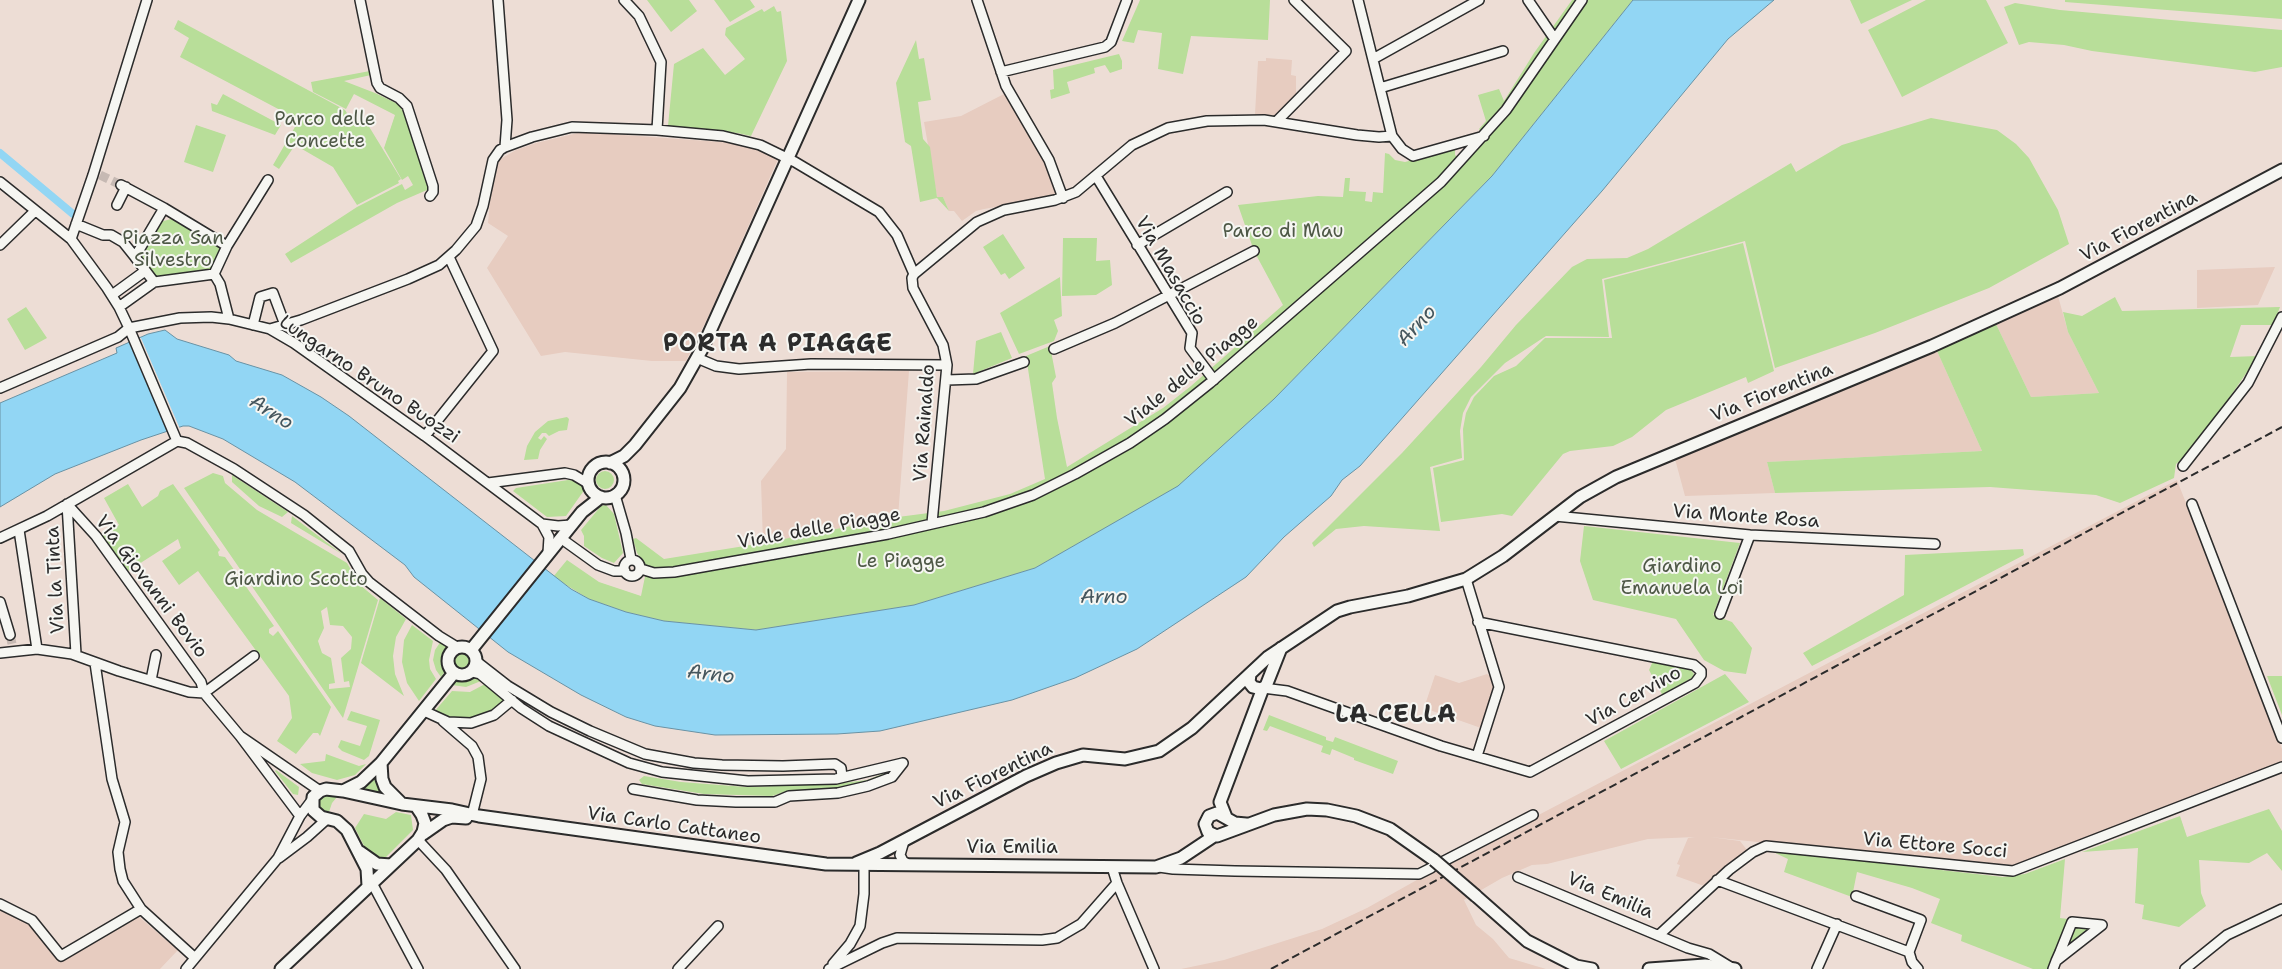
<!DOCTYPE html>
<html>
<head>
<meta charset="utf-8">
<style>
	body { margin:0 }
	canvas { display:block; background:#edddd5 }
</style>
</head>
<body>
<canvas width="2282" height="969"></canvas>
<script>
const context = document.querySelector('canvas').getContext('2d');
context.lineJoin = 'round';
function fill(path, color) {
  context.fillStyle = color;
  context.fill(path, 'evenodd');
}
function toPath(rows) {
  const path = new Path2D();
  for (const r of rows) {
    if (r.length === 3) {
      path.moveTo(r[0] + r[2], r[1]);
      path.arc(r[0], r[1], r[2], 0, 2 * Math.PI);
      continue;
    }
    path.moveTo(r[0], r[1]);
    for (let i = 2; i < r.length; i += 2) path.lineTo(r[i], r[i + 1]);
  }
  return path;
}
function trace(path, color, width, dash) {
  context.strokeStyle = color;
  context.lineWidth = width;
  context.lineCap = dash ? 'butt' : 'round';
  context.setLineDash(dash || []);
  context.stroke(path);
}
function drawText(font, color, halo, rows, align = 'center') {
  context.font = font + ' "Shantell Sans",sans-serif';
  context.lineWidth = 4;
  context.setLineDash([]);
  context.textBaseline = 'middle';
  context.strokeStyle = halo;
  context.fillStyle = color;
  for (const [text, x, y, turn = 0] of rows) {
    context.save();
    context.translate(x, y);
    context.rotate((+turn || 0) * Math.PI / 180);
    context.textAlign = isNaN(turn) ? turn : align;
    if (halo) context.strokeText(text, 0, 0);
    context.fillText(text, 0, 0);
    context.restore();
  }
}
const built = toPath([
	[1266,58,1292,60,1291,75,1296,76,1296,98,1278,116,1255,114,1258,61,1266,61],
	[1004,94,1024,123,1050,168,1058,196,984,209,976,211,962,221,954,211,949,211,943,197,937,197,924,122,961,116],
	[582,132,735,143,755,147,778,159,709,315,686,361,652,361,565,352,541,356,487,268,508,236,488,223,493,169,497,161,516,150,536,143],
	[2275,267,2258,305,2197,308,2197,270],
	[2058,296,2068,332,2099,393,2031,397,1996,324],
	[1937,351,1982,451,1767,462,1775,493,1685,496,1675,459],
	[909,371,898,517,763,543,761,481,786,449,787,372],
	[2177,480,2282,749,2282,764,2013,869,1710,837,1740,841,1747,850,1704,886,1676,876,1680,865,1677,864,1688,838,1695,837,1648,839,1547,864,1532,865,1502,878,1464,900,1476,925,1493,939,1509,958,1546,969,1181,969,1224,960,1322,929,1367,908,1447,863],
	[1487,674,1492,677,1494,687,1481,728,1424,708,1435,675,1459,683],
	[0,908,22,917,39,931,58,960,138,916,178,950,160,969,0,969]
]);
const green = toPath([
	[647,0,689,0,697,11,671,32],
	[714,0,750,0,755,7,730,22],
	[1140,0,1270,0,1268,40,1191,36,1183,74,1158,69,1162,33,1138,30,1134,43,1122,41],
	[1572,0,1633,0,1492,176,1274,399,1178,487,1035,568,914,605,756,630,664,621,626,612,589,599,553,577,567,560,599,582,641,596,647,567,637,553,633,539,636,538,664,559,763,543,898,517,944,511,1010,494,1045,479,1026,356,1050,346,1056,377,1052,383,1057,418,1067,467,1163,408,1191,386,1283,305,1254,251,1238,205,1318,196,1343,197,1345,178,1350,178,1349,191,1366,192,1365,201,1372,202,1373,192,1383,193,1385,153,1389,154,1395,160,1405,162,1455,149,1455,155,1461,160,1484,136,1479,129,1486,121,1478,95,1499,89,1504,101,1534,53],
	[1850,0,1912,0,1861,24],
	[1926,0,1986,0,2008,43,1902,97,1868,30],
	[2065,0,2282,0,2282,19,2065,2],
	[2015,3,2060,10,2282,30,2282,67,2255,72,2092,51,2064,45,2029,42,2019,45,2004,7],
	[774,6,777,12,781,11,787,61,751,136,737,133,668,126,674,64,703,48,725,75,745,59,725,35,726,28,762,9,764,12],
	[178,20,345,110,355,126,365,120,401,179,398,181,399,183,357,205,333,167,295,145,279,169,273,165,299,120,180,57,189,38,174,29],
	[916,40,919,59,924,58,931,100,918,102,923,139,930,147,937,197,943,197,949,211,937,198,920,202,911,146,905,142,896,83],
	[1119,54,1122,61,1122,69,1110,73,1105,65,1094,68,1095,73,1067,82,1070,93,1051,99,1050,90,1054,89,1053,70],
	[370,71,371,75,344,81,375,93,398,104,403,111,428,183,427,190,397,203,291,263,285,254,357,207,402,184,405,190,413,185,408,176,402,180,384,148,395,115,354,94,346,109,313,92,311,82],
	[223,94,281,125,275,135,212,111,211,103,217,105],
	[1931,118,1997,130,2016,144,2029,158,2058,210,2069,244,1989,288,1875,333,1775,368,1745,241,1602,279,1609,337,1546,336,1505,363,1471,397,1463,413,1460,431,1462,458,1430,467,1440,531,1364,526,1336,529,1314,547,1312,543,1402,453,1481,367,1516,325,1572,267,1587,259,1627,258,1648,249,1791,163,1796,172,1842,145],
	[196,125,226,135,213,172,184,162],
	[171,219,221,248,212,270,155,278,139,257,160,222],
	[1003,234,1025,268,1009,279,1005,273,1001,275,983,247],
	[1063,238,1097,238,1096,261,1110,260,1112,285,1096,295,1062,296],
	[1743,243,1774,371,1748,383,1746,377,1666,410,1632,437,1613,446,1570,451,1563,454,1512,516,1502,514,1441,522,1433,468,1464,460,1463,429,1466,413,1474,397,1494,376,1516,366,1545,338,1612,338,1604,280],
	[1060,277,1062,316,1054,320,1058,331,1054,341,1019,354,1000,313],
	[2115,297,2122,311,2280,307,2273,325,2241,325,2230,357,2258,356,2214,420,2183,458,2176,464,2174,478,2120,503,2096,495,1990,487,1775,493,1767,462,1982,451,1937,351,1996,324,2031,397,2099,393,2068,332,2063,312,2082,316],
	[26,307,47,338,25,350,7,319],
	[1001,332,1012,358,973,374,976,341],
	[567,417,569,419,567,430,559,431,549,436,546,433,542,433,538,438,541,440,544,436,547,439,540,450,538,459,524,460,527,446,535,432,548,421],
	[605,480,9],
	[213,473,223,476,225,483,257,510,347,563,360,585,378,600,343,718,184,488],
	[327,607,330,625,343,626,352,637,351,649,341,658,344,682,349,681,350,687,329,689,329,684,335,683,331,658,322,653,318,641,324,628,321,611],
	[232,475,288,512,282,517,259,506,232,482],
	[568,480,577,481,585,489,566,516,547,517,513,491,516,488],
	[128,484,142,507,158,496,160,491,173,484,220,550,218,552,219,556,225,557,274,626,269,629,269,633,273,636,278,631,331,707,320,736,318,733,313,733,296,754,277,741,292,718,289,696,198,571,179,585,162,561,181,548,178,539,128,571,102,536,119,525,104,498],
	[606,505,614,514,623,553,614,563,602,558,584,546,584,536,581,530,601,506],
	[292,516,342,554,291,523],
	[1584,526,1740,543,1713,615,1732,622,1752,648,1746,674,1724,671,1704,660,1676,619,1593,600,1580,561],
	[2023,549,2024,555,1812,666,1803,653,1904,595,1905,555],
	[380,598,406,619,396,637,393,656,395,674,404,696,361,663],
	[412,625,433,641,429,660,430,669,436,679,419,701,407,683,402,662,404,640],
	[441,641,447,646,442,658,446,670,441,677,436,670,433,660,435,650],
	[462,661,7],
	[1653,661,1690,669,1694,674,1693,677,1663,696,1649,670],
	[1725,674,1749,702,1621,769,1604,741],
	[474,676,481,681,466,687,452,685,457,679,465,679],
	[2267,676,2282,676,2282,715],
	[485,684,505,702,495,709,482,715,465,719,448,717,434,712,452,691,470,692],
	[351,711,380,720,369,756,364,760,342,751,338,747,341,740,360,746,367,726,347,720],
	[1269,715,1326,737,1326,740,1333,742,1335,737,1398,761,1393,774,1354,760,1354,758,1332,749,1330,755,1321,752,1323,746,1270,726,1267,731,1263,730],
	[326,754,359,766,366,764,355,775,337,780,312,773,300,764,325,761],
	[276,770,299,787,298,795,293,794,275,771],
	[377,770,386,796,360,789],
	[892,770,882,777,847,790,784,792,772,796,704,794,642,784,639,780,644,776,681,782,746,787,834,784,867,780],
	[325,794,337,797,332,803,329,812,318,809,318,798],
	[2269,809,2282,831,2282,871,2267,853,2249,863,2199,860,2201,893,2206,906,2179,927,2142,919,2144,905,2135,903,2138,848,2082,852,2180,816,2187,837],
	[396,812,411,815,413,830,386,857,376,857,364,846,355,828,364,814,386,819],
	[1771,851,2003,877,2025,874,2065,859,2060,918,2068,919,2050,969,2033,969,1961,941,1962,935,1931,923,1940,899,1912,888,1857,872,1852,897,1784,872,1788,859],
	[2076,926,2087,927,2089,930,2067,946]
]);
const water = toPath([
	[1633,0,1774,0,1728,39,1602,191,1360,466,1342,480,1331,496,1284,537,1246,577,1137,649,1075,678,1012,700,880,731,837,734,715,735,655,726,626,717,581,695,508,652,414,577,405,565,295,482,223,439,189,426,183,426,141,440,55,474,0,507,0,403,117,353,116,348,148,334,165,330,177,339,229,355,236,361,282,375,321,397,349,416,571,589,589,599,626,612,664,621,756,630,914,605,1035,568,1178,486,1274,399,1492,176,1633,0]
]);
const pier = toPath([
	[141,338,180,429,168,434,129,342]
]);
const canal = toPath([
	[0,153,73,214]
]);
const minorTunnel = toPath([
	[100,175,121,185],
	[10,635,13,648]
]);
const minor = toPath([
	[360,0,377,83,380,88,399,98,407,106,433,186,433,192,430,196],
	[498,0,507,120,505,147],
	[624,0,639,16,661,62,657,130],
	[977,0,1006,86,1049,160,1063,198],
	[1358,0,1392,136,1402,149,1413,156,1484,136],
	[1528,0,1554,38],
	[1373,59,1479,0],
	[1001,72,1105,47,1111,42,1127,0],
	[1380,88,1503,51],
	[1277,121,1346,51,1294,0],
	[1096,176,1192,333,1190,348,1214,380],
	[0,182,71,239,107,288,119,307,129,328,177,441],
	[121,185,164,208],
	[117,205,126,187],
	[76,224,103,235,111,235,123,242,135,257],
	[71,239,93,175,147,0],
	[0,245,35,211],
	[1137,245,1227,192],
	[227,246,268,180],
	[214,274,220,284,229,319],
	[914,274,977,222,1004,210,1055,200,1076,192,1132,145,1168,128,1207,121,1264,120,1357,135,1379,137,1392,136],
	[914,274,912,278,913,288,943,345,947,365,932,523],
	[112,295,145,271],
	[119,307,154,282,214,274,227,246,164,208,135,257,154,282],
	[253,325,260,297,273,293,285,325],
	[270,329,301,320,408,279,439,265,456,250,476,226,483,206,493,160,500,150,505,147,532,137,572,127,657,130,723,136,760,145,795,162,879,212,897,235,914,274],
	[1054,349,1115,323,1254,251],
	[697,358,716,366,739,369,811,364,947,365],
	[947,380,976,379,1024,362],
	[0,388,118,337,129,328,180,318,211,317,229,319,270,329,294,343,425,436,542,524,549,537,548,553],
	[425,436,493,351,449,257],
	[177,441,187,443,234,469,304,515,349,551,362,574,369,582,439,636,457,647],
	[2183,466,2248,383,2282,317],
	[488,483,565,473,574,475,589,484],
	[615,495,626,533,631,559],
	[67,504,96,536,201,682,204,693,240,736],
	[67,504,76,654],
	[2192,504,2282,738],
	[1555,516,1750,535,1935,544],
	[542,524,558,526,571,525],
	[19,530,37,649],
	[0,538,47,516,177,441],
	[566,542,598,565,614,571,625,571],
	[632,568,8],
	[641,569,654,573,674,572,888,534,984,512,1033,495,1075,474,1130,443,1165,419,1210,383,1441,182,1506,110,1582,0],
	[1466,579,1499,687,1477,756],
	[0,602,10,635],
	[1720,614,1750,535],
	[0,653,37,649,72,654,119,671,189,692,204,693],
	[476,661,508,686,551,712,590,731,645,754,694,763,722,765,783,766,835,764,841,768,842,777],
	[95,663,112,779,125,822,118,852,120,869,123,881,141,909,195,958],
	[472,672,480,674,521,708,549,726,629,763,662,772,748,781,836,779,903,763],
	[151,680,156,655],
	[1263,688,1287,691,1441,746,1530,772,1695,683,1701,675,1701,671,1694,665,1478,622],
	[204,693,254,656],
	[424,711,448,722,471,723,494,715,512,700],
	[443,721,472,746,478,757,481,779,472,815],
	[633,789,697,800,736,802,775,802,789,796,838,793,868,786,892,777,903,763],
	[300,816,240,736,320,791],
	[418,840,446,870,515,969],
	[904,841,900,855,903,861,909,865],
	[279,858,307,837,327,819],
	[1442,862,1533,815],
	[1112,867,1117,883,1154,969],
	[1159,867,1173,869,1235,871,1419,874,1431,868],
	[1518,877,1688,948,1709,954,1732,968],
	[1717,880,1909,952],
	[372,883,418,969],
	[1856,896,1921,920,1909,952],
	[0,904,32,920,61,956,141,909],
	[1659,935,1729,870,1753,852,1766,846,2013,871,2282,767],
	[1909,952,1912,962,1918,969],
	[833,964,850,944,860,926,864,894,864,864],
	[186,969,278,858,300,816,312,800],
	[678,969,718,926],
	[829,969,882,943,897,938,1042,940,1057,938,1081,924,1117,883],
	[1817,969,1837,924],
	[2053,969,2056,961,2060,952,2072,922,2102,925,2056,961],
	[2185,969,2227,935,2282,909]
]);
const major = toPath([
	[606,480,18],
	[610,463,624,456,635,445,680,388,702,349,859,0],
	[462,661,14],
	[471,650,582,512,601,497],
	[1250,674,1249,682,1253,687,1261,689,1266,686,1281,648],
	[381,763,382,779,385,787,400,802],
	[343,791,361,782,381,763,454,673],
	[1226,817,1220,802,1263,688],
	[1246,824,1235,823,1217,813,1209,816,1205,824,1208,832,1217,836,1274,815,1307,809,1327,810,1356,816,1390,829,1434,860],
	[423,834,443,820,452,817,466,818],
	[360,852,377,864,391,865],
	[856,863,880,853,1026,776,1056,763,1083,755,1125,759,1159,751,1192,728,1268,657,1337,611,1350,607,1408,596,1466,579,1503,556,1580,497,1616,477,1932,346,2060,288,2282,170],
	[368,886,367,869,347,830,337,821,321,817,313,810,313,797,320,791,326,789,343,791,402,804,452,810,479,816,826,864,1156,867,1181,858,1214,836],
	[1476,896,1527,941,1576,966,1592,969],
	[281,969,418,840,423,832,425,823,422,815,416,806],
	[1649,969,1705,965,1735,969]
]);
const rail = toPath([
	[1271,969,2282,427]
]);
const majorBridge = toPath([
	[1434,860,1476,896]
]);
const parkNames = [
	["Parco delle",325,120],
	["Concette",325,142],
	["Parco di Mau",1283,232],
	["Piazza San",173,239],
	["Silvestro",173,261],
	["Le Piagge",901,562],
	["Giardino",1682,567],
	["Emanuela Loi",1682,589],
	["Giardino Scotto",296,580]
];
const streetNames = [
	["Via Fiorentina",2139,227,-28],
	["Via Masaccio",1170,271,60],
	["Viale delle Piagge",1192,372,-39],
	["Lungarno Bruno Buozzi",369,380,34],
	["Via Fiorentina",1772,393,-22],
	["Via Rainaldo",925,423,-86],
	["Via Monte Rosa",1746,517,4],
	["Viale delle Piagge",819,529,-10],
	["Via la Tinta",56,580,-93],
	["Via Giovanni Bovio",151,587,53],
	["Via Cervino",1634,697,-29],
	["Via Fiorentina",993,776,-26],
	["Via Carlo Cattaneo",674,826,8],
	["Via Ettore Socci",1935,846,5],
	["Via Emilia",1012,848],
	["Via Emilia",1610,896,23]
];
const waterNames = [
	["Arno",1417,326,-47],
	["Arno",271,413,32],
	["Arno",1104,598],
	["Arno",711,675,7]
];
const districtNames = [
	["PORTA A PIAGGE",778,345],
	["LA CELLA",1396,716]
];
fill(built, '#e7ccc0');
fill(green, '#b8de99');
fill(water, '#92d6f4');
trace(water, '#6992a4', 1);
fill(pier, '#edddd5');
trace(canal, '#92d6f4', 8);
trace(minorTunnel, '#c6b9b3', 9, [9, 4.5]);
trace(minor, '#2b2b2b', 12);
trace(major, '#2b2b2b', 15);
trace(minor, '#f6f6f2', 9);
trace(major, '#f6f6f2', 11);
trace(rail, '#2b2b2b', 2, [8, 4]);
trace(majorBridge, '#2b2b2b', 15, []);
trace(majorBridge, '#f6f6f2', 11);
drawText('19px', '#4e5846', '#f6f6f2', parkNames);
drawText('19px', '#2b2b2b', '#f6f6f2', streetNames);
drawText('italic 20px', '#45565d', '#f6f6f2', waterNames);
context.letterSpacing = '1px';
drawText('bold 24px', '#2b2b2b', '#f6f6f2', districtNames);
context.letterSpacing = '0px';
</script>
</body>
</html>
